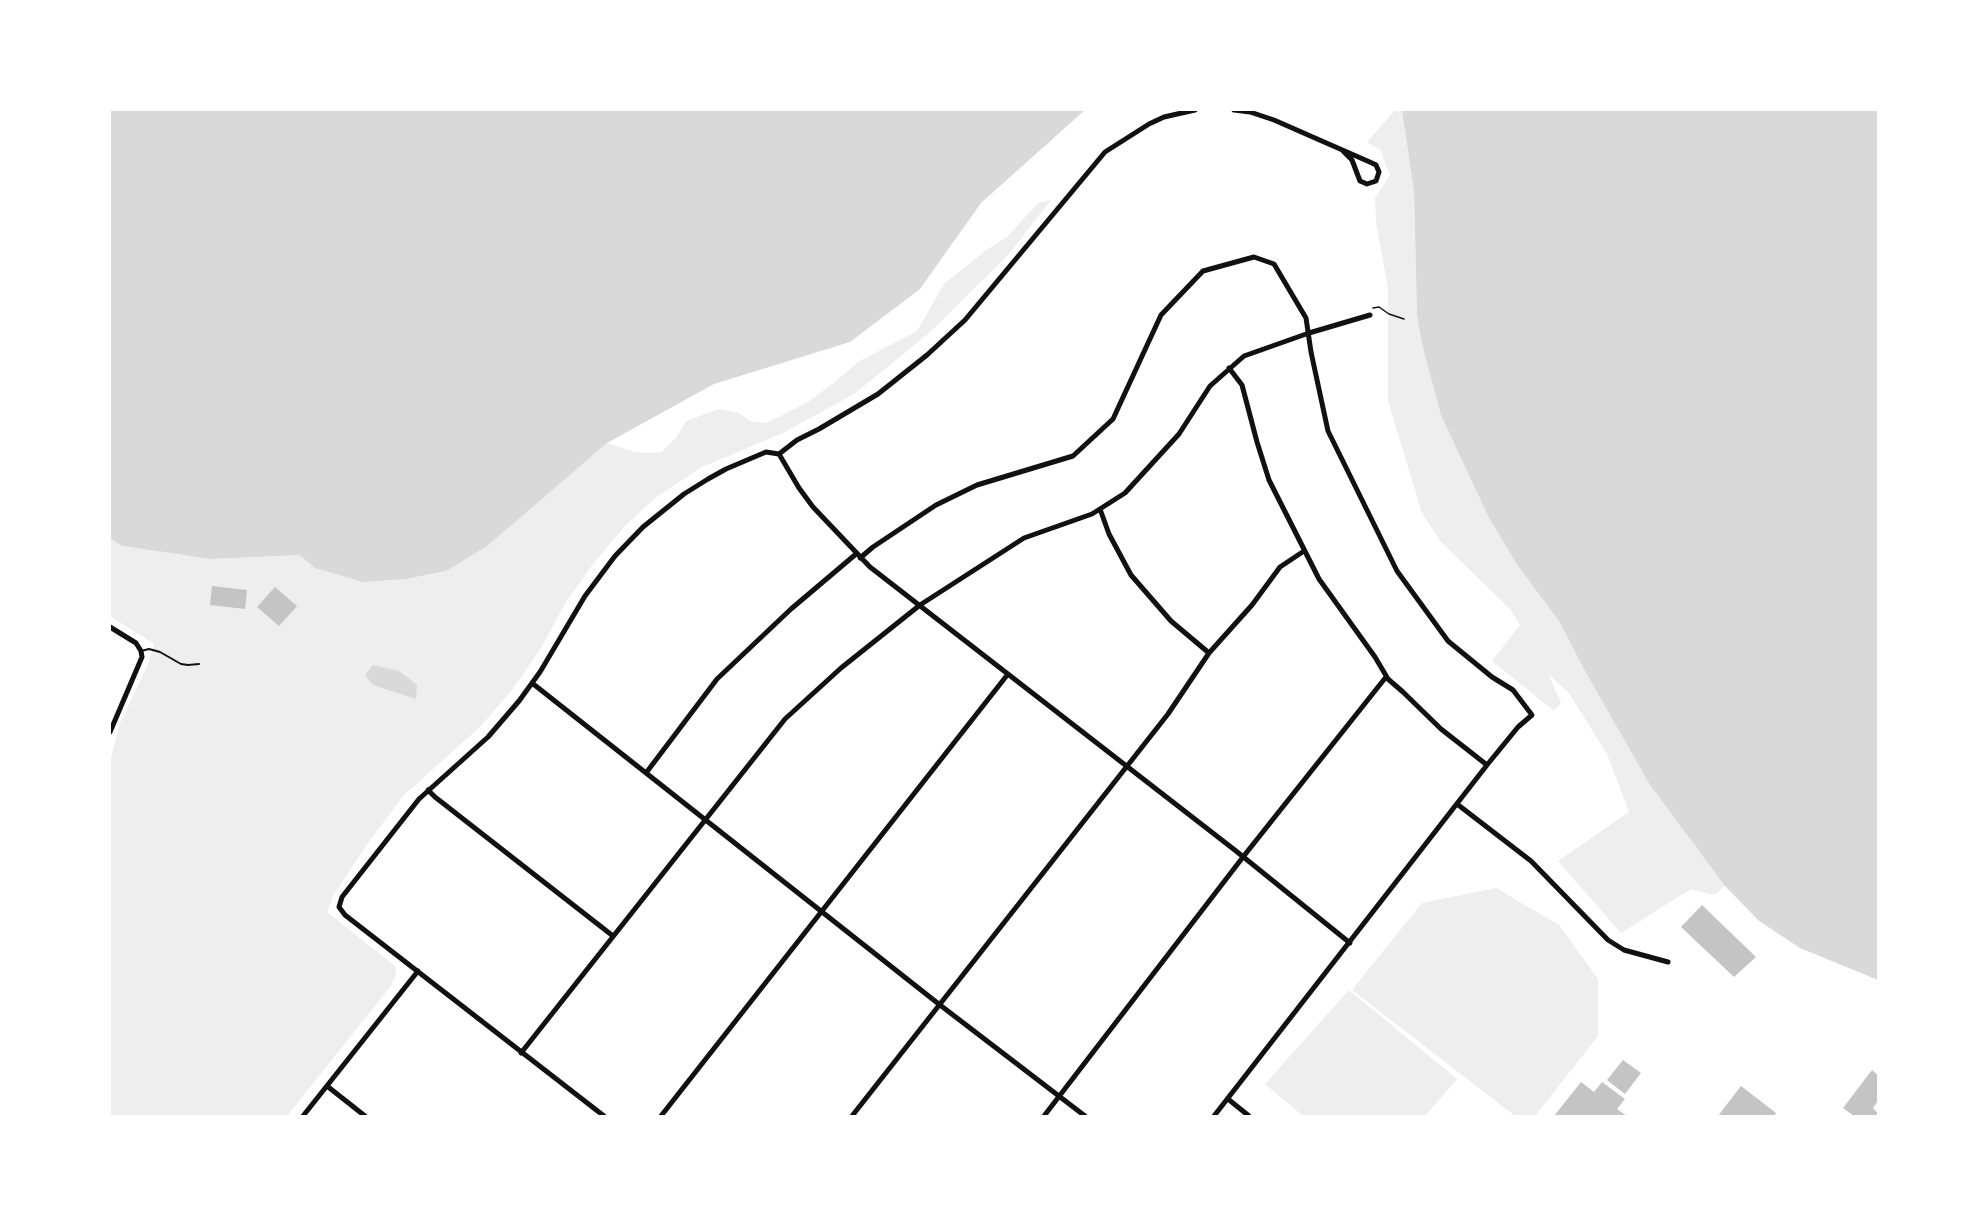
<!DOCTYPE html>
<html>
<head>
<meta charset="utf-8">
<style>
	body { margin:0 }
	#map { position:relative; width:1988px; height:1226px; overflow:hidden; background:#fff; font-family:Montserrat,sans-serif }
	canvas { display:block }
	.frame { position:absolute; inset:0; border:111px solid #fff; pointer-events:none }
</style>
</head>
<body>
<div id="map">
<canvas width="1988" height="1226"></canvas>
<div class="frame"></div>
</div>
<script>
const context = document.querySelector('canvas').getContext('2d');
context.lineJoin = 'round';
function fill(path, color) {
  context.fillStyle = color;
  context.fill(path, 'evenodd');
}
function toPath(rows) {
  const path = new Path2D();
  for (const r of rows) {
    path.moveTo(r[0], r[1]);
    for (let i = 2; i < r.length; i += 2) path.lineTo(r[i], r[i + 1]);
  }
  return path;
}
function trace(path, color, width, dash) {
  context.strokeStyle = color;
  context.lineWidth = width;
  context.lineCap = dash ? 'butt' : 'round';
  context.setLineDash(dash || []);
  context.stroke(path);
}
const green = toPath([
	[1395,110,1402,110,1414,192,1417,315,1422,344,1467,470,1489,518,1518,566,1559,621,1586,673,1650,785,1725,886,1714,895,1691,889,1621,933,1558,861,1629,812,1607,754,1569,693,1548,674,1561,702,1554,711,1492,661,1520,625,1510,609,1441,542,1422,513,1388,401,1388,288,1376,222,1375,198,1390,175,1380,150,1367,142],
	[1051,200,1009,254,928,334,854,394,783,433,702,467,655,498,625,526,593,564,566,602,541,648,515,686,481,726,403,796,368,843,333,896,327,912,395,966,396,975,390,987,287,1116,110,1116,110,761,120,723,148,664,154,644,110,616,110,538,122,546,211,559,299,555,315,568,363,582,406,579,446,571,556,486,607,443,635,452,649,453,661,452,676,438,686,421,719,409,739,413,750,421,767,423,808,402,835,382,858,362,917,331,944,284,985,251,1007,237,1038,203],
	[1496,888,1559,925,1598,979,1598,1036,1535,1116,1515,1116,1352,990,1422,903],
	[1349,990,1457,1079,1425,1116,1303,1116,1265,1084]
]);
const water = toPath([
	[110,110,1085,110,981,203,920,289,850,342,714,384,607,443,487,546,446,571,406,579,363,582,315,568,299,555,211,559,122,546,110,538],
	[1402,110,1878,111,1878,980,1800,948,1759,921,1725,886,1650,785,1586,673,1559,621,1518,566,1489,518,1441,415,1422,344,1417,315,1414,192],
	[373,665,399,671,417,685,416,699,373,685,365,675]
]);
const building = toPath([
	[212,586,247,590,245,609,210,605],
	[275,587,297,606,279,626,257,607],
	[1702,905,1756,957,1734,977,1681,927],
	[1623,1060,1641,1073,1625,1094,1607,1080],
	[1872,1070,1878,1075,1878,1101,1873,1108,1878,1113,1878,1116,1854,1116,1843,1108],
	[1581,1082,1594,1092,1602,1082,1625,1099,1617,1109,1627,1116,1554,1116],
	[1741,1086,1776,1113,1774,1116,1718,1116]
]);
const path = toPath([
	[1373,308,1379,307,1389,314,1404,319]
]);
const service = toPath([
	[141,651,149,649,160,652,181,664,188,665,199,664]
]);
const minor = toPath([
	[1234,110,1250,112,1274,120,1372,163,1376,165,1379,172,1376,181,1367,184,1360,181,1352,160,1343,151],
	[1229,368,1242,385,1257,442,1269,480,1319,579,1375,657,1388,679,1403,692,1441,729,1487,765],
	[779,454,799,488,813,507,870,567,1236,851,1350,943],
	[1100,509,1109,534,1131,575,1171,621,1209,653],
	[860,558,873,547,936,505,977,485,1073,456,1113,419,1161,315,1203,271,1254,257,1274,264,1306,318,1311,352,1328,431,1397,571,1448,641,1492,677,1513,690,1532,715,1518,727,1487,765,1214,1116],
	[110,627,136,643,141,651,142,657,110,732],
	[532,683,940,1005,1085,1116],
	[646,773,717,679,791,609,856,554],
	[428,790,435,797,613,936],
	[1457,804,1531,861,1608,940,1624,950,1668,962],
	[521,1053,785,719,841,668,920,605,1024,538,1092,514,1125,493,1179,434,1210,386,1244,356,1309,333,1370,315],
	[327,1086,365,1116],
	[1228,1099,1249,1116],
	[303,1116,418,971],
	[604,1116,345,915,339,907,342,897,419,799,488,737,519,701,540,672,585,596,615,556,643,527,684,494,708,479,726,469,766,452,779,454,797,440,819,429,878,394,927,355,965,320,1105,152,1149,124,1164,117,1195,110],
	[661,1116,1008,674],
	[852,1116,1168,714,1209,653,1252,605,1280,567,1304,551],
	[1044,1116,1243,857,1386,677]
]);
fill(green, '#eee');
fill(water, '#d9d9d9');
fill(building, '#c4c4c4');
trace(path, '#111', 1.5);
trace(service, '#111', 2);
trace(minor, '#111', 5);
</script>
</body>
</html>
